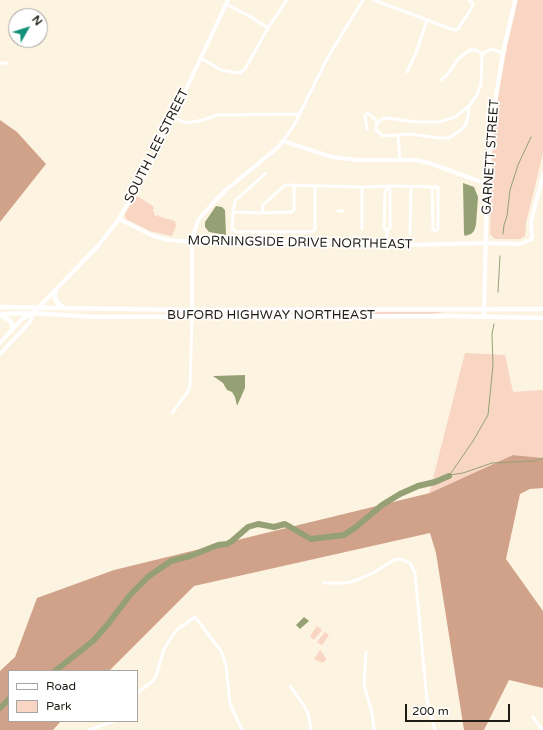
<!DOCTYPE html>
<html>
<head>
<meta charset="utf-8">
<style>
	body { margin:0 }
	#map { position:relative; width:543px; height:730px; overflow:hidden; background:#fdf3e1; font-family:"Varela Round",sans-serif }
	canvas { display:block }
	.legend { position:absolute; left:8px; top:670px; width:130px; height:52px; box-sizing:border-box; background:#fff; border:1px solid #a6a5a2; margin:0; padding:5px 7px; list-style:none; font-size:12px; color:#201d16 }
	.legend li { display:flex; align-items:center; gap:8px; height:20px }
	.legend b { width:20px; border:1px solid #a6a5a2 }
	.north { position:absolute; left:8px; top:8px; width:40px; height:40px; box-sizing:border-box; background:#fff; border:1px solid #a6a5a2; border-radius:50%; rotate:51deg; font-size:11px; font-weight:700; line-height:16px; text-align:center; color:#201d16 }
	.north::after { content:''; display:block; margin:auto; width:14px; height:18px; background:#139179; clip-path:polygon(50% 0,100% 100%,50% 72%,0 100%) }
	.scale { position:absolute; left:405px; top:704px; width:105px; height:18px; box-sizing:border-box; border:2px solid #201d16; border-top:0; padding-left:5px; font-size:12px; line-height:14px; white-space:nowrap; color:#201d16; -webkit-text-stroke:3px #fff; paint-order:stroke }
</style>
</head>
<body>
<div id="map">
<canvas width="543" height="730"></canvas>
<ul class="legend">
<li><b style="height:5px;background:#fff"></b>Road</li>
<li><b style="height:11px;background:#f9d5c3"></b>Park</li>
</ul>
<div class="north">N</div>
<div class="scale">200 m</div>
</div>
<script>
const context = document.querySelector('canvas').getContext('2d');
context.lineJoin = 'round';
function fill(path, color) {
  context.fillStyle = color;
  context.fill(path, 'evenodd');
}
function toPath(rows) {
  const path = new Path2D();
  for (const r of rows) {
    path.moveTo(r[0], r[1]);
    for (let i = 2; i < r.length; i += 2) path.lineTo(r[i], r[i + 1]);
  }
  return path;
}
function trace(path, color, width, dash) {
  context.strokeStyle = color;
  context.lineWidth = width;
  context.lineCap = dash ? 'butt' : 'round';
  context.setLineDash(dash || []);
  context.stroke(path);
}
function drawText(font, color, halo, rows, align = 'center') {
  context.font = font + ' "Varela Round",sans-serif';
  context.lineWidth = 3.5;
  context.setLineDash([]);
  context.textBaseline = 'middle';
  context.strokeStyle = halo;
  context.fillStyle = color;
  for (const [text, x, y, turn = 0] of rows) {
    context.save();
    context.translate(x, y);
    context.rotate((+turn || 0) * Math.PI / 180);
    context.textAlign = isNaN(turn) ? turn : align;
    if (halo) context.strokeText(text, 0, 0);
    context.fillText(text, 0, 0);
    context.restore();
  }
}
const green = toPath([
	[518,0,543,0,543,153,526,223,525,236,520,239,495,239,490,234,493,127,507,47],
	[137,196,154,207,153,210,155,216,159,215,159,217,161,217,175,221,176,226,172,236,150,231,126,219,125,214,135,197],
	[346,311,441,312,441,313,430,314,336,314],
	[465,353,505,355,513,392,543,390,543,458,513,455,429,494],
	[317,626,322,630,314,640,310,636],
	[325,632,329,635,322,645,317,642],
	[320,650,326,658,326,660,322,663,314,659]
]);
const forest = toPath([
	[0,120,17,132,46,164,0,222],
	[513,455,543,458,543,488,530,489,520,494,506,559,543,611,543,688,509,680,484,730,464,730,436,553,430,533,194,586,109,671,9,671,9,721,61,721,53,730,0,730,0,671,15,657,37,598,114,570,430,493]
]);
const water = toPath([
	[463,183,474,187,478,197,476,225,474,231,471,234,465,236,464,234],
	[216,206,222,207,225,210,226,235,209,232,205,227,205,222],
	[245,375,245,388,237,406,235,397,232,392,227,390,223,383,213,376],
	[304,617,309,621,300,629,296,625]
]);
const stream = toPath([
	[503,234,504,225,507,216,510,190,518,165,531,137],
	[498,292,500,256],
	[450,475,463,473,492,463,535,461,543,458],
	[449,476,473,441,488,415,493,365,492,334,494,324]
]);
const river = toPath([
	[55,671,93,641,108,624,130,595,149,576,171,561,190,556,218,545,227,544,232,541,248,527,258,524,274,527,285,524,311,539,344,535,356,527,382,505,400,494,418,486,435,482,449,476],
	[0,708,9,699]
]);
const street = toPath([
	[374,0,454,30,458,29,471,9,473,4,469,0],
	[226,4,249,16,268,28],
	[201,58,221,70,240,73,245,69,268,28,287,0],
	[0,63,7,63],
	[407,72,416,53,427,20],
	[441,80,446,76,459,58,470,50,476,50,482,54,491,49,503,53],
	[469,106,468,118,465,126,461,130,449,138,439,138,411,134,383,136,376,130,376,125,382,119,388,118,417,122,439,122,455,117,469,106],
	[469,106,477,95,481,84,482,54],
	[173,117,186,123,203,120,217,115,299,114],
	[367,129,365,116,368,113,378,122],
	[398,135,400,160],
	[283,141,293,127,328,57,363,0],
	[266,173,235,201,233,212,262,213,263,205,285,185,362,187,393,186,438,187,438,229,435,231,433,230,432,187],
	[362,187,362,229],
	[338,211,343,211],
	[233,212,232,229,236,232,311,232,315,230,315,186],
	[262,213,291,212,294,210,294,185],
	[410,234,411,186],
	[386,244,387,231,390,227,390,191,388,186,385,192,384,228,387,231],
	[172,413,187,393,190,386,192,316],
	[324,583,347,583,357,580,373,573,394,560,401,559,410,563,415,573,427,700,435,730],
	[366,652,364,685,372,713,374,730],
	[290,686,305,707,309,717,311,730],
	[137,693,153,681,156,676,164,649,173,635,179,628,195,617,221,651,226,665,230,704,242,730],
	[533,717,542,730],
	[89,730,115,721]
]);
const secondary = toPath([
	[119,219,153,236,168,240,184,241,363,243,406,245,486,243,520,244,532,239,531,222,543,175],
	[192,316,192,242,195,229,199,219,214,202,226,190,277,148,283,141,332,157,359,160,416,160,429,163,487,184],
	[484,317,487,184,492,120,503,53,515,0],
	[0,343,22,319,33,313,98,246,116,223,135,192,158,149,228,0],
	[0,354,30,322,33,313]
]);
const primary = toPath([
	[55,290,55,298,57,302,64,308],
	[0,307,192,310,543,309],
	[0,314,33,313,95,317,448,316,543,318],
	[0,315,9,320,12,323,12,331]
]);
const streetNames = [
	["SOUTH LEE STREET",157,146,-63],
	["GARNETT STREET",491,157,-86],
	["MORNINGSIDE DRIVE NORTHEAST",300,243,1],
	["BUFORD HIGHWAY NORTHEAST",271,316]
];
fill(green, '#f9d5c3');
fill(forest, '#d1a28a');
fill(water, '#95a174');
trace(stream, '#95a174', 1);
trace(river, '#95a174', 6);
trace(street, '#fff', 3);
trace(secondary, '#fff', 4);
trace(primary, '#fff', 4.5);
drawText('13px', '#201d16', '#fff', streetNames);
</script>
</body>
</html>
